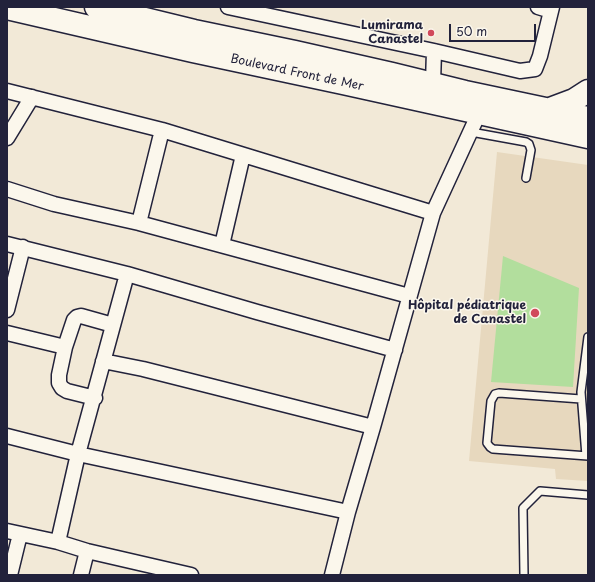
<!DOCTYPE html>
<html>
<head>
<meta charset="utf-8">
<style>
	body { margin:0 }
	#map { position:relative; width:595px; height:582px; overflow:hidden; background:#f2e9d7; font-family:"Playpen Sans",sans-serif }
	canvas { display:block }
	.frame { position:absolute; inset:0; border:8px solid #22223b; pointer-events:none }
	.scale { position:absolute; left:449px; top:24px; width:87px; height:18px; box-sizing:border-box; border:2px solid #22223b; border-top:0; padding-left:5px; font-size:12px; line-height:14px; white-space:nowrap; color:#22223b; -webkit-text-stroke:3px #fbf7ec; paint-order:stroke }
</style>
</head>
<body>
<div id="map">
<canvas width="595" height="582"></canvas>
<div class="frame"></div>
<div class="scale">50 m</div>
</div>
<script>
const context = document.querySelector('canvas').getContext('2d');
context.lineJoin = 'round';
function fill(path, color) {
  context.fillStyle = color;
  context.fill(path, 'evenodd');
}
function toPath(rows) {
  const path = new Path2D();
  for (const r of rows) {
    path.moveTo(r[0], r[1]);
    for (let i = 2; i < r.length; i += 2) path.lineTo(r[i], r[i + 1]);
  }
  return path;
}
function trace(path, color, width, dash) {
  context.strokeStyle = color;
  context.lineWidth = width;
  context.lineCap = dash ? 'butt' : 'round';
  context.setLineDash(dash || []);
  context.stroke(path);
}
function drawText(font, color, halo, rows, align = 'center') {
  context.font = font + ' "Playpen Sans",sans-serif';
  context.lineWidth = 3;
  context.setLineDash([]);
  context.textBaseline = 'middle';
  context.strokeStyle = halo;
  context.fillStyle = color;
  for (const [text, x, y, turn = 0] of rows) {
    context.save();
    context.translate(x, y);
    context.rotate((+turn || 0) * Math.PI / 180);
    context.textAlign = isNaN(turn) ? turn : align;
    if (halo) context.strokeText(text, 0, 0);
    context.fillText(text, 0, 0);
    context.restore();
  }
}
const built = toPath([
	[497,152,588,165,588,481,556,479,555,469,469,461]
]);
const green = toPath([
	[503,256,579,288,573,387,491,382]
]);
const service = toPath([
	[471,132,526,142,529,144,531,150,526,178],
	[581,399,499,393,495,394,491,401,487,443,490,447,493,449,588,456],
	[586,456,581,392,588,337],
	[524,575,523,508,540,491,588,495]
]);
const minor = toPath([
	[228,7,434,51,520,71,535,69,540,56,552,7],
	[538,7,551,11],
	[433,83,434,51],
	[7,91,162,130,433,213],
	[7,138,32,97],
	[7,189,54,204,139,223,409,296],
	[139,223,162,130],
	[7,244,127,274,257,312,395,350],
	[222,245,243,155],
	[7,310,23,247],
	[7,333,65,347],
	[103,361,143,369,373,427],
	[95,398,67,391,62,388,59,383,59,375,65,347,74,320,77,317,81,316,113,325],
	[7,436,78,454,348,512],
	[7,531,58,542,87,551,191,575],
	[58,542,78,454,127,274],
	[10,575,20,534],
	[81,575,87,551],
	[332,575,348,512,373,427,433,213,479,113]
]);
const primary = toPath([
	[96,7,194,31,295,52,392,74,465,92,588,118],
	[7,8,193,51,343,83,588,137],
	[550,109,574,100,588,91]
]);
const markers = [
	[431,33,4,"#d1495b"],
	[535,313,5,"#d1495b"]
];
const poiNames = [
	["Lumirama",423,26],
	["Canastel",423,40],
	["Hôpital pédiatrique",526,306],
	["de Canastel",526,320]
];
const streetNames = [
	["Boulevard Front de Mer",297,73,12]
];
fill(built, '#e7d8be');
fill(green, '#b2de9d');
trace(service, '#22223b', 10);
trace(minor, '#22223b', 17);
trace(primary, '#22223b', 25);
trace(service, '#fbf7ec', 7);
trace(minor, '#fbf7ec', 14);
trace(primary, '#fbf7ec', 22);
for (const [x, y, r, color] of markers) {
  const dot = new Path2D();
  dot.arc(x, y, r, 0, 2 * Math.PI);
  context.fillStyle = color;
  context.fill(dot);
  trace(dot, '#fbf7ec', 1.5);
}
drawText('bold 12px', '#22223b', '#fbf7ec', poiNames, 'right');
drawText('12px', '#22223b', '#fbf7ec', streetNames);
</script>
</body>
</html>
